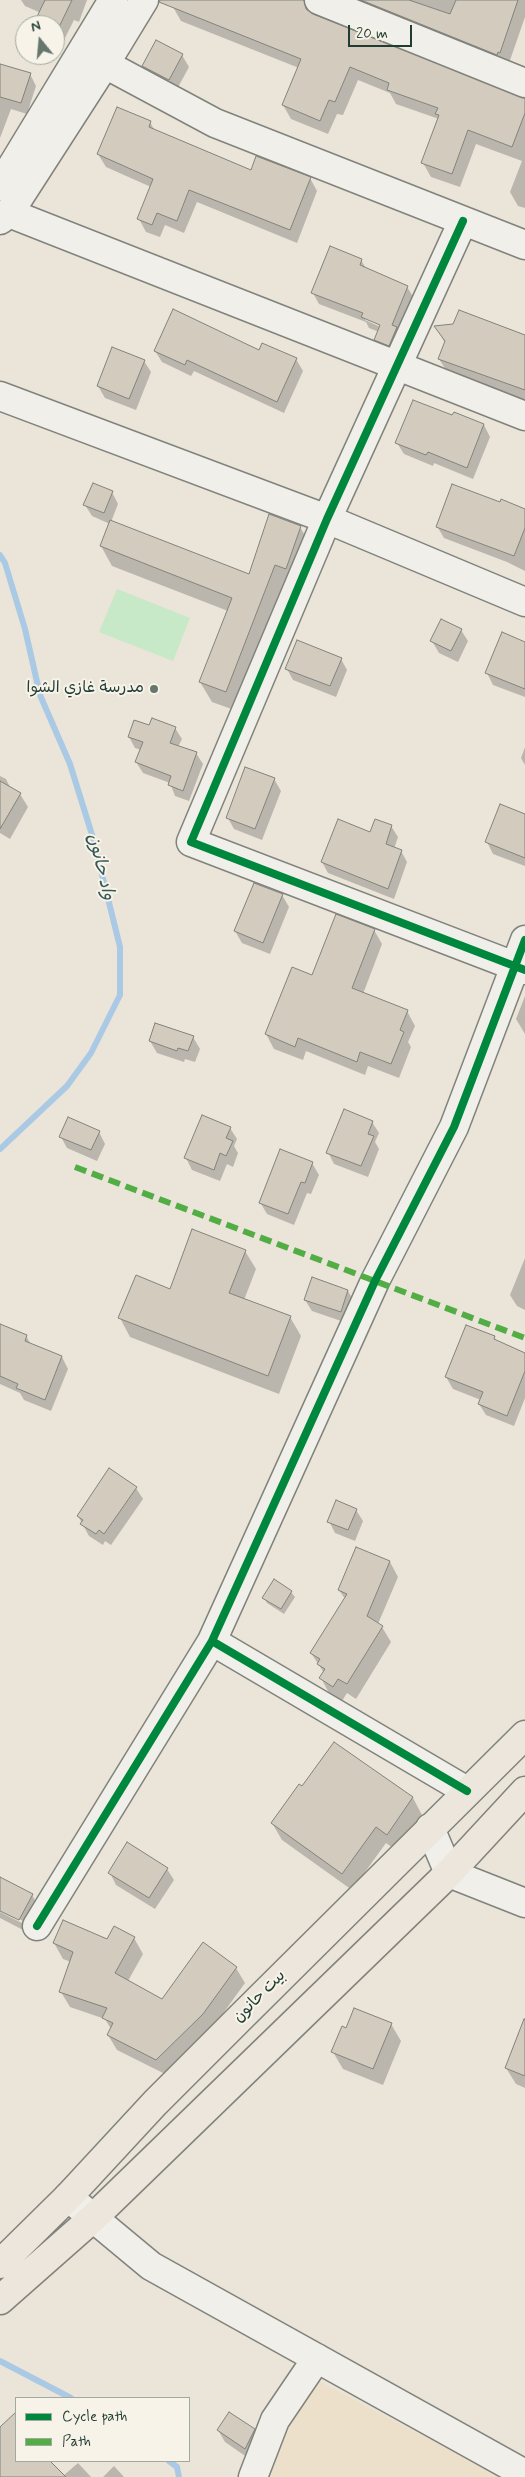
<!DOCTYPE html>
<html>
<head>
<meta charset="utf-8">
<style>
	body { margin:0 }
	#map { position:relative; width:525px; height:2477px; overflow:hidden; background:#eae4d9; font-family:Mynerve,sans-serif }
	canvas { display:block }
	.legend { position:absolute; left:15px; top:2397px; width:175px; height:65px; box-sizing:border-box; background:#f7f3e8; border:1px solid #a1aaa0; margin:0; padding:6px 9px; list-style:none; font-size:15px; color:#1f3d34 }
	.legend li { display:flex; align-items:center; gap:10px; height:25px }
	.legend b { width:25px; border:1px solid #a1aaa0 }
	.north { position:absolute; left:15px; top:15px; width:50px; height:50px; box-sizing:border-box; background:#f7f3e8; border:1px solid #a1aaa0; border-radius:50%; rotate:343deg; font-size:14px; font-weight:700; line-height:20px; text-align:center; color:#1f3d34 }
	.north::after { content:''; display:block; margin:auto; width:18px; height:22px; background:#66776e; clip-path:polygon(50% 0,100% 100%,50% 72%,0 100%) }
	.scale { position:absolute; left:348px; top:25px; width:64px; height:22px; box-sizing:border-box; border:2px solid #1f3d34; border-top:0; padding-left:6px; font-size:15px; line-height:18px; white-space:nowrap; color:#1f3d34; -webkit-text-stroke:4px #f7f3e8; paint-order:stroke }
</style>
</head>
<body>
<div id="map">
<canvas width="525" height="2477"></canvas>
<ul class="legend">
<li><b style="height:6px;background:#00873e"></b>Cycle path</li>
<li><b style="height:6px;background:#52ad45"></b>Path</li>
</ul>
<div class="north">N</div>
<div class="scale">20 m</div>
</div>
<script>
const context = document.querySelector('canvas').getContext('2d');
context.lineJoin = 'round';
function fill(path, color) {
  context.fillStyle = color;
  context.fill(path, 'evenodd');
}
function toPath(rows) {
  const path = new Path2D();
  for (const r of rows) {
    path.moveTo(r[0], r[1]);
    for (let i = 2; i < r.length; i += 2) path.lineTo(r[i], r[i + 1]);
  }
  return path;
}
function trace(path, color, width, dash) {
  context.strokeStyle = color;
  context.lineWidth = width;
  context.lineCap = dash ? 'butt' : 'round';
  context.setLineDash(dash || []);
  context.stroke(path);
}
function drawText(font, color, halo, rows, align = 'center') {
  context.font = font + ' Mynerve,"Playpen Sans Arabic",sans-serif';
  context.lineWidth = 4;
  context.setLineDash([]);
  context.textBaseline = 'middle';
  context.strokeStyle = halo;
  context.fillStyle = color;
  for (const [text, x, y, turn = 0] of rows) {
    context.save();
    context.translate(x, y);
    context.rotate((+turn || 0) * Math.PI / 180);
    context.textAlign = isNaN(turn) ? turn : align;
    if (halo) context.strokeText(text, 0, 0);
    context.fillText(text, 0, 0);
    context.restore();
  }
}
const built = toPath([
	[292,2367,501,2477,236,2477]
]);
const green = toPath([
	[117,589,190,618,173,661,99,632]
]);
const shadow = toPath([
	[21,0,87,0,79,22,74,20,62,44,55,41,55,25,36,25,41,13,25,6],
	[176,0,303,0,301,3,307,12,525,99,525,208,518,206,510,192,522,161,476,144,460,187,431,177,423,163,439,119,396,104,390,93,358,80,343,115,337,114,328,134,291,119,283,105,299,68,181,21,173,7],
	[344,0,525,0,525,17,508,66],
	[182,55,189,67,176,91,150,77,144,66],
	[0,65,30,74,36,86,27,114,11,109,0,138],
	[150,122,155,131,252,172,310,178,317,191,297,243,197,202,184,233,165,225,160,237,146,232,139,219,151,187,106,167,98,154],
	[361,260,367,270,407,287,414,298,395,356,382,351,376,340,379,332,369,328,366,322,319,304,313,293],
	[365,317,386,327,385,329,365,320],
	[436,327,525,335,525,401,448,373,439,359,445,343],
	[155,351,260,352,296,359,303,371,284,413,194,371,191,376,162,362],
	[144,361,151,372,136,410,105,398,98,386],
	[454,413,484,425,490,437,473,479,434,463,433,466,404,454,397,443,453,417],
	[112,492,118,504,111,522,250,576,300,527,311,546,237,711,212,702,200,682,228,611,112,566,101,546,110,524,92,516,85,505],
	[500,504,525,510,525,571,507,562,444,538,437,526],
	[461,630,468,641,458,662,439,653,432,641],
	[525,643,525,697,493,685,487,673],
	[341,659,347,670,336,697,293,680,287,669],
	[150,727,175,728,182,739,178,747,196,753,203,764,189,801,175,796,170,783,143,773,136,762,141,750,135,748,129,737],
	[525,747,525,765,521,758],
	[0,776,6,779,11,789,20,794,28,807,10,839,0,833],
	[274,779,281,791,262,840,234,829,228,818],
	[525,815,525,866,493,854,487,842],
	[391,826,398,837,394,849,401,851,407,862,394,899,328,873,322,862,371,834],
	[282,895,289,907,270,954,242,943,235,931],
	[374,930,382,944,363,994,407,1011,415,1026,408,1042,411,1047,399,1078,368,1066,365,1075,306,1051,303,1060,274,1049,266,1034,313,976],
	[525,996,525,1034,516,1019],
	[193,1037,200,1049,195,1062,185,1059,184,1062,157,1053,150,1041],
	[372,1122,379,1133,375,1142,379,1149,368,1177,334,1164,328,1152],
	[230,1128,237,1139,234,1146,238,1153,233,1167,227,1164,220,1181,192,1170,186,1158],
	[99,1132,105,1144,97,1161,67,1148,61,1137],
	[312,1163,319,1175,311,1194,307,1193,294,1225,267,1214,260,1202],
	[245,1251,256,1269,244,1300,290,1317,301,1336,279,1394,130,1337,120,1318],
	[525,1258,525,1310,517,1306,510,1295],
	[348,1291,354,1302,347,1323,312,1311,305,1300],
	[0,1326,26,1336,32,1346,62,1357,68,1369,51,1411,24,1400,20,1393,0,1384],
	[494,1337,497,1342,525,1354,525,1398,514,1426,486,1415,479,1404,481,1400,453,1389,446,1377],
	[136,1488,143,1499,111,1545,105,1541,103,1545,89,1536,78,1516],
	[356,1510,363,1521,355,1541,335,1533,329,1521],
	[357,1548,390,1562,398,1577,378,1624,382,1627,391,1642,356,1699,347,1693,342,1701,329,1693,321,1678,324,1673,311,1653,345,1599,339,1590],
	[291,1592,295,1597,284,1614,267,1603,264,1598],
	[335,1744,413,1798,422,1815,397,1851,386,1843,352,1890,282,1840,272,1823,302,1788],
	[167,1869,174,1880,155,1909,116,1885,110,1873],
	[0,1879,32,1895,39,1907,25,1931,0,1918,0,1912,24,1924,25,1922,0,1909],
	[134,1938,143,1954,128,1981,162,2001,236,1968,245,1983,211,2030,165,2074,117,2050,108,2035,111,2029,105,2019,70,2007,61,1992,71,1962,63,1959,54,1943],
	[391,2024,401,2041,383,2085,343,2069,333,2052,347,2029],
	[525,2038,525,2088,516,2084,506,2068],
	[9,2420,16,2427,16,2461,48,2461,63,2476,78,2463,91,2477,0,2477,0,2429],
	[218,2430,254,2430,261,2442,251,2460,225,2442],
	[114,2466,124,2477,103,2477]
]);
const stream = toPath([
	[0,555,5,563,25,629,40,695,70,764,93,838,120,947,120,995,91,1053,67,1086,0,1149],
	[0,2361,71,2398],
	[169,2461,177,2467,179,2477]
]);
const building = toPath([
	[45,0,72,0,60,25,33,25,45,0],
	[160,0,304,0,306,9,313,14,525,98,525,113,512,147,468,130,452,174,421,163,439,115,435,114,438,108,387,90,389,83,350,67,335,102,329,100,320,121,306,115,282,105,301,59,159,2,160,0],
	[361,0,409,0,450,14,456,0,518,0,500,53,498,52,497,55,361,0],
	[156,40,183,54,169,80,142,66,156,40],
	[0,64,31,73,21,103,0,97,0,64],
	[117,107,151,121,149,127,251,170,256,156,311,177,290,230,189,190,177,221,157,213,152,225,137,219,153,179,97,154,117,107],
	[330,246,362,259,360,265,408,286,392,325,397,327,389,346,374,340,380,325,361,317,363,313,311,293,330,246],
	[173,309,259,350,262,343,297,358,277,402,187,360,185,365,154,351,173,309],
	[459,310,525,335,525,390,438,359,445,341,434,326,453,324,459,310],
	[112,347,145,360,129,399,97,386,112,347],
	[413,400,452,415,454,412,484,424,467,468,428,452,426,455,395,443,413,400],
	[93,483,113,491,104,513,83,505,93,483],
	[452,484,500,502,501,499,525,509,525,528,514,556,436,527,452,484],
	[269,514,301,526,286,569,275,565,226,692,199,682,232,598,100,546,110,520,249,574,269,514],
	[441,619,462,629,451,651,430,641,441,619],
	[502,632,525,642,525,689,485,673,502,632],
	[297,640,342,658,330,686,285,669,297,640],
	[152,718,176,727,170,743,197,752,183,791,168,785,171,776,135,762,143,742,128,737,134,720,149,725,152,718],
	[245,767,275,778,255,829,226,818,245,767],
	[0,781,21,793,0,829,0,781],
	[500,804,525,814,525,858,485,842,500,804],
	[338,819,370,832,375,819,392,825,386,844,402,850,388,889,321,862,338,819],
	[254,883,283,894,263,943,234,931,254,883],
	[336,914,375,929,352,988,408,1010,400,1030,404,1032,391,1064,360,1052,357,1062,298,1038,295,1047,265,1034,292,967,312,975,336,914],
	[155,1023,194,1036,188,1051,178,1048,177,1051,149,1041,155,1023],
	[344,1109,373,1121,368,1134,374,1136,361,1166,326,1153,344,1109],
	[202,1115,231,1127,226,1138,233,1141,226,1156,220,1153,214,1170,184,1158,202,1115],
	[68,1117,100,1131,91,1150,59,1137,68,1117],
	[280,1149,313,1162,305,1183,301,1182,288,1214,259,1203,280,1149],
	[192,1229,246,1250,229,1293,291,1316,268,1376,118,1318,136,1275,170,1289,192,1229],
	[312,1277,348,1290,341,1312,304,1300,312,1277],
	[0,1324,27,1335,25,1341,62,1356,45,1400,16,1388,18,1384,0,1376,0,1324],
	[466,1325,495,1336,494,1339,525,1353,525,1371,507,1416,478,1404,483,1392,445,1377,466,1325],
	[109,1468,137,1487,104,1534,99,1530,96,1534,80,1524,83,1520,77,1516,109,1468],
	[336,1500,357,1509,348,1530,327,1522,336,1500],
	[356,1547,390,1561,367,1616,383,1626,347,1684,338,1679,333,1687,319,1678,325,1669,317,1664,320,1659,310,1653,347,1594,338,1590,356,1547],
	[274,1579,292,1591,281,1609,262,1598,274,1579],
	[334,1742,413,1797,387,1835,376,1827,342,1874,271,1823,299,1784,302,1786,334,1742],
	[127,1842,168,1868,149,1898,108,1873,127,1842],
	[0,1877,33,1894,19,1920,0,1911,0,1877],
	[63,1920,107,1939,114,1926,135,1937,115,1973,162,1999,203,1942,237,1967,203,2014,156,2060,107,2035,113,2023,102,2018,107,2008,59,1992,73,1952,53,1943,63,1920],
	[354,2008,392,2023,373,2069,331,2052,342,2026,346,2028,354,2008],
	[524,2019,525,2019,525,2076,505,2068,524,2019],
	[16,2412,16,2461,50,2461,66,2477,0,2477,0,2427,16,2412],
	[229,2412,255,2429,245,2449,217,2430,229,2412]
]);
const minor = toPath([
	[319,0,525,83],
	[105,64,215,123,525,245],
	[0,186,113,0],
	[9,213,525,416],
	[0,220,9,213,105,64,144,0],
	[463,221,327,519,191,842,525,970],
	[0,396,327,519,525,602],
	[212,1641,375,1281,454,1127,525,940],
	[430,1828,449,1873,525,1903],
	[37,1926,212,1641,467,1791],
	[68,2197,151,2266,525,2474],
	[253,2477,275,2420,317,2358]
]);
const major = toPath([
	[0,2264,68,2197,155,2103,238,2020,525,1735],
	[0,2300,93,2218,449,1873,525,1791]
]);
const quiet = toPath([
	[75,1167,525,1338]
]);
const cycleway = toPath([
	[463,221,327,519,191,842,525,970],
	[212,1641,375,1281,454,1127,525,940],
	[37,1926,212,1641,467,1791]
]);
const markers = [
	[154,689,5,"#66776e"]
];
const poiNames = [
	["مدرسة غازي الشوا",144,689]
];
const streetNames = [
	["بيت حانون",260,1997,-45]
];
const waterNames = [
	["واد حانون",100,867,76]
];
fill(built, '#ece0cb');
fill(green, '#c7e9c7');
fill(shadow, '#0003');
trace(stream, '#aac9e4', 6);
fill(building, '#d3ccbe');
trace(building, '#80837c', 1);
trace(minor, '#80837c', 31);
trace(major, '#80837c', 31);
trace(minor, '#f1efea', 28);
trace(major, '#ece6dc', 28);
trace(quiet, '#52ad45', 6, [12, 6]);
trace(cycleway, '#00873e', 8);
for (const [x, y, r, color] of markers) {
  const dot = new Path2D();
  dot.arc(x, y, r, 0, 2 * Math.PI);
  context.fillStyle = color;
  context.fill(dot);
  trace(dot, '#f7f3e8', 2);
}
drawText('16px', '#1f3d34', '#f7f3e8', poiNames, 'right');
drawText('16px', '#1f3d34', '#f7f3e8', streetNames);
drawText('italic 18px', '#355758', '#f7f3e8', waterNames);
</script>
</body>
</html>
